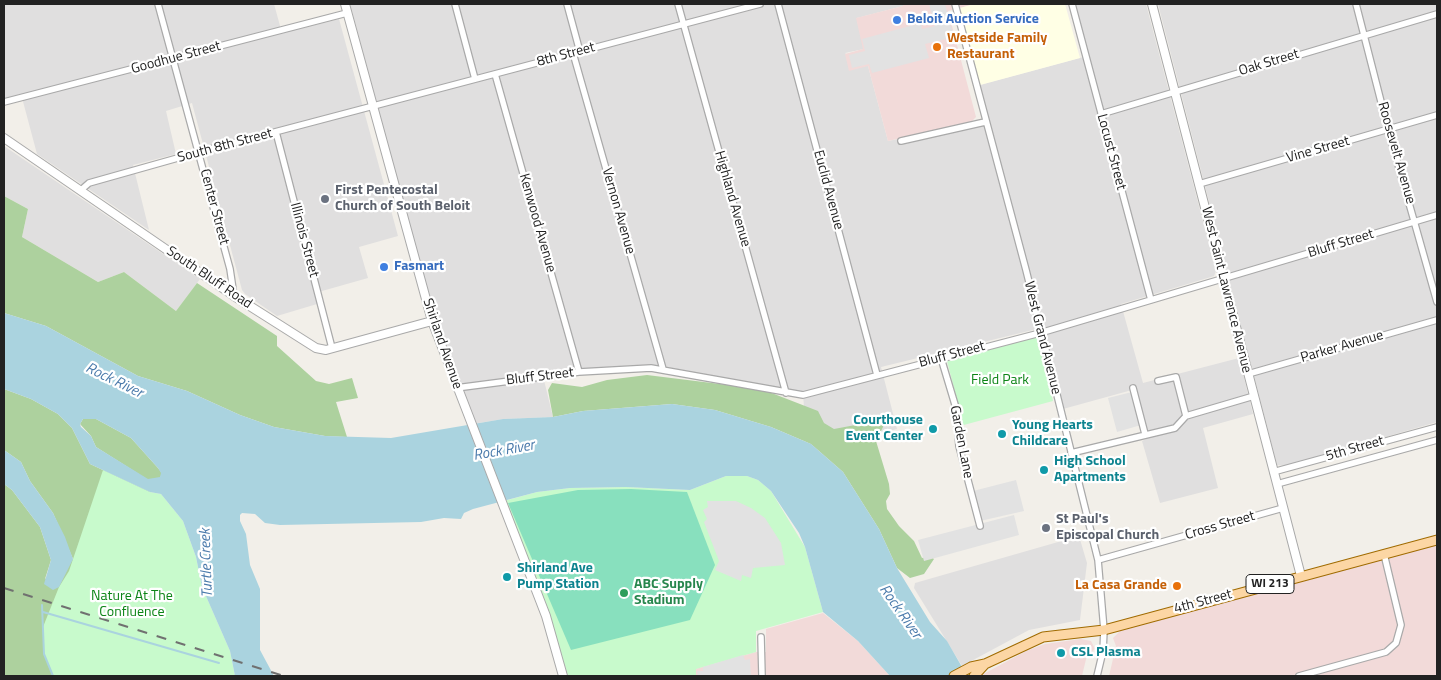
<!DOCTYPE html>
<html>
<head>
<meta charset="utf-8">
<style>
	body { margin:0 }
	#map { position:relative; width:1441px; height:680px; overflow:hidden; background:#f2efe9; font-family:"Titillium Web",sans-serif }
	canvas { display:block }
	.frame { position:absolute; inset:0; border:5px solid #222; pointer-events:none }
</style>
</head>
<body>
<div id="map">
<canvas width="1441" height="680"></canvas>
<div class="frame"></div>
</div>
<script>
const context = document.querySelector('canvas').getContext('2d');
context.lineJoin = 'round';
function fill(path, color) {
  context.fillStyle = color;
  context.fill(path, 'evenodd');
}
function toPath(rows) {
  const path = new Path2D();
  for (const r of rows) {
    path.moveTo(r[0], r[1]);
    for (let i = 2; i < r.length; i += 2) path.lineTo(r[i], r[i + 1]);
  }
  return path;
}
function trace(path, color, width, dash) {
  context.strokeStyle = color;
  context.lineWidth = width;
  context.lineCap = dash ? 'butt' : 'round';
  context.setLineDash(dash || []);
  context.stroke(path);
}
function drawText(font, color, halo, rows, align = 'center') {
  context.font = font + ' "Titillium Web",sans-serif';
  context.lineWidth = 4.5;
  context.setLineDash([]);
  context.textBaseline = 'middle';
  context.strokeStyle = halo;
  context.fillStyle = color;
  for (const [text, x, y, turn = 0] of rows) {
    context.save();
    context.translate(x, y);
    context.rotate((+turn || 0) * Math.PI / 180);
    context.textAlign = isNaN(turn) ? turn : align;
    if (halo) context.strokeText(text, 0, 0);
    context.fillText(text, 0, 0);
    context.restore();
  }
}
const residential = toPath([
	[4,4,274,4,282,33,339,19,398,236,359,247,368,278,315,293,317,304,277,316,245,294,242,290,192,103,166,111,176,154,133,165,149,230,37,154,21,94,4,99],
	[350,4,903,4,903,6,857,18,864,49,845,53,868,66,888,141,898,139,900,145,990,123,980,85,1087,56,1074,4,1146,4,1216,271,1214,276,1211,277,1121,304,1143,383,1239,358,1253,414,1203,428,1218,488,1160,503,1142,441,1146,439,1132,390,1063,409,1041,328,881,367,897,429,817,449,807,442,803,395,638,365,542,372,553,417,503,419,473,424,435,319],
	[1158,4,1437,4,1437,422,1285,466,1277,465],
	[4,146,200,279,176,311,124,272,98,282,22,237,28,209,4,196],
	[1079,536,1087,563,1080,620,1029,630,962,666,914,588,915,583]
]);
const commercial = toPath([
	[903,4,975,4,948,11,976,117,971,122,888,141,868,66,849,71,845,54,863,49,856,18,903,6],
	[1437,545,1437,676,1109,676,1116,646,1113,638,1120,631],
	[823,613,858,641,890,676,696,676,695,669,756,652,766,652,766,629],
	[1081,639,1091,641,1095,649,1087,655,1082,676,980,676,1026,651,1045,644]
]);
const education = toPath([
	[974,4,1065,4,1080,58,980,85,960,8]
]);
const forest = toPath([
	[4,196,28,209,22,237,98,282,124,272,176,311,197,283,277,336,277,346,316,381,329,384,352,378,358,398,336,402,347,437,325,436,274,427,240,415,187,391,138,376,46,326,4,313],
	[647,375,736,386,769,392,818,411,824,423,834,429,866,423,877,417,882,418,884,421,883,427,876,441,889,484,890,494,886,501,887,509,899,526,914,541,922,558,930,556,934,559,924,574,910,578,897,568,879,529,843,472,811,444,771,427,715,410,672,404,583,411,553,417,548,390,552,383,582,387,607,380],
	[4,389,31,399,58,414,72,428,90,464,150,492,235,676,4,676,4,484,12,490,40,527,51,560,45,579,73,559,53,513,30,481,21,462,4,450],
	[83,419,96,419,131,438,158,468,162,473,160,478,148,480,96,447,91,436,80,424]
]);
const park = toPath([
	[1037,337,1053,401,960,426,960,411,947,361],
	[103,470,150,492,161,494,183,521,196,557,202,587,230,651,235,676,53,676,44,654,43,627,59,587,69,571],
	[726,476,747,476,758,480,771,491,805,547,823,612,756,631,756,652,696,669,696,676,568,676,547,606,504,501,537,492,570,488,626,487,690,490]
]);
const pitch = toPath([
	[631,489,687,492,715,565,690,620,571,650,508,503,578,490]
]);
const parking = toPath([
	[929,4,945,4,954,37,925,44,929,58,872,73,869,64,852,68,849,55,865,51,862,39,921,23,922,29,935,26],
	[1132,392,1141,425,1117,432,1108,398],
	[1016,480,1024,511,980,521,973,491],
	[707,501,736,501,751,508,765,518,781,543,785,565,753,568,751,578,742,575,741,581,715,570,719,561,704,522,707,519,703,510,708,507],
	[1014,515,1019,535,924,561,918,540],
	[743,655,745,660,750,659,751,676,698,676,697,671,703,671,703,667]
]);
const water = toPath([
	[4,313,46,326,138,376,187,391,240,415,274,427,325,436,391,438,503,419,553,417,583,411,672,404,715,410,771,427,811,444,843,472,879,529,897,568,930,622,947,641,962,667,970,676,890,676,858,641,823,612,805,547,799,533,771,491,758,480,747,476,726,476,690,490,626,487,570,488,537,492,473,509,464,513,461,519,444,518,421,522,280,525,265,523,255,514,242,513,240,515,240,521,246,534,250,565,260,589,260,650,274,676,235,676,230,651,202,587,196,557,183,521,161,494,150,492,90,464,72,428,58,414,31,399,4,389],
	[83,419,96,419,131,438,158,468,161,473,160,477,148,479,96,447,91,436,81,427,80,424],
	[4,450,21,462,30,481,53,513,65,537,73,559,59,587,53,590,44,584,51,560,40,527,12,490,4,484]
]);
const stream = toPath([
	[42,605,44,654,53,676],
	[43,612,219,663]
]);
const minor = toPath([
	[158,4,230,269,234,296],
	[455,4,475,79],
	[567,4,580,52],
	[678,4,786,393],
	[778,4,877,375],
	[955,4,1026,270,1098,560,1104,630,1103,651,1097,676],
	[1072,4,1151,300],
	[1356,4,1388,129,1437,302],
	[573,53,663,369],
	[495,74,579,372],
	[4,102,347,13],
	[1101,114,1437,14],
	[276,132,332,348],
	[901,141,985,122],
	[1199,184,1437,115],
	[81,190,89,183,199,152,760,4],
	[941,358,956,408,959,446,980,526],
	[1248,374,1437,320],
	[1158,381,1176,377,1186,416],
	[456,388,579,372,651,368,803,395,1040,333,1437,215],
	[1133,388,1145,434],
	[1071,453,1175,428,1186,416,1254,396],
	[1273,472,1437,427],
	[1277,484,1437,440],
	[1098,560,1283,508],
	[761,637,762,676],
	[1299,676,1386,652,1396,643,1401,625,1384,554]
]);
const tertiary = toPath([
	[345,4,432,321,546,616,563,676],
	[1152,4,1301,576],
	[4,138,234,296,316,348,326,350,432,321]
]);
const primary = toPath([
	[954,676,971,667,985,664,1043,637,1104,630,1437,540],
	[974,676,985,664]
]);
const rail = toPath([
	[4,588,284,676]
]);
const markers = [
	[897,20,5,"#3f7fe0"],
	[937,47,5,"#e8710a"],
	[325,199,5,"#6b7280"],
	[384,267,5,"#3f7fe0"],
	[933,429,5,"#0f9aa8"],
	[1002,434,5,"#0f9aa8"],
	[1044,470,5,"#0f9aa8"],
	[1046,528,5,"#6b7280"],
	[507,577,5,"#0f9aa8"],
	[1177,586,5,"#e8710a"],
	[624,593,5,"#2e9e5b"],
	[1061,653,5,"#0f9aa8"]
];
const shields = [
	[1270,584,48]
];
const shieldNames = [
	["WI 213",1270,584]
];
const shopNames = [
	["Beloit Auction Service",907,20],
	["Fasmart",394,267]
];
const foodNames = [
	["Westside Family",947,39],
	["Restaurant",947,55],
	["La Casa Grande",1167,586,"right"]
];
const streetNames = [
	["8th Street",566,55,-15],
	["Goodhue Street",176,58,-15],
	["Oak Street",1269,63,-17],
	["South 8th Street",225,146,-15],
	["Vine Street",1318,150,-16],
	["Locust Street",1111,152,75],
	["Roosevelt Avenue",1396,153,74],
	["Euclid Avenue",828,190,75],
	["Highland Avenue",732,199,74],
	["Center Street",214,207,75],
	["Vernon Avenue",618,211,74],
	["Kenwood Avenue",537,223,74],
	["Illinois Street",304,240,75],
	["Bluff Street",1341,244,-17],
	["South Bluff Road",209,278,34],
	["West Saint Lawrence Avenue",1226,290,76],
	["West Grand Avenue",1042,338,76],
	["Shirland Avenue",442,344,71],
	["Parker Avenue",1342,347,-16],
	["Bluff Street",952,355,-15],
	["Bluff Street",540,377,-7],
	["Garden Lane",961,442,79],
	["5th Street",1355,449,-16],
	["Cross Street",1220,526,-16],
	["4th Street",1203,602,-15]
];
const worshipNames = [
	["First Pentecostal",335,191],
	["Church of South Beloit",335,207],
	["St Paul's",1056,520],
	["Episcopal Church",1056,536]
];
const parkNames = [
	["Field Park",1000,381],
	["Nature At The",132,597],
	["Confluence",132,613]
];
const cultureNames = [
	["Courthouse",923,421,"right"],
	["Event Center",923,437,"right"],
	["Young Hearts",1012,426],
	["Childcare",1012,442],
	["High School",1054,462],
	["Apartments",1054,478],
	["Shirland Ave",517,569],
	["Pump Station",517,585],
	["CSL Plasma",1071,653]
];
const leisureNames = [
	["ABC Supply",634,585],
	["Stadium",634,601]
];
const waterNames = [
	["Rock River",114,381,26],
	["Rock River",504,451,-10],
	["Turtle Creek",207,563,-92],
	["Rock River",900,612,55]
];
fill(residential, '#e0dfdf');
fill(commercial, '#f2dad9');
fill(education, '#ffffe5');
fill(forest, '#add19e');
fill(park, '#c8facc');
fill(pitch, '#88e0be');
fill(parking, '#e2e2e2');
fill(water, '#aad3df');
trace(stream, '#aad3df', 2);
trace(minor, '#a9a9a9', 8);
trace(tertiary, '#a9a9a9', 10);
trace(primary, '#a06b00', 11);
trace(minor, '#fff', 5.5);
trace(tertiary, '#fff', 8);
trace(primary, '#fcd6a4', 9);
trace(rail, '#707070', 2, [10, 10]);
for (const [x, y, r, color] of markers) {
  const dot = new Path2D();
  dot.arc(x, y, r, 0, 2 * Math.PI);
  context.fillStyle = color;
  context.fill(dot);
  trace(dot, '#fff', 2);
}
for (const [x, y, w] of shields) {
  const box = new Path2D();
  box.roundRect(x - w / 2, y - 9.5, w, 19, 4);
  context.fillStyle = '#fff';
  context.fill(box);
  trace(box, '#222', 1);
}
drawText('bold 12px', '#222', null, shieldNames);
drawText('bold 14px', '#366cbe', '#fff', shopNames, 'left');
drawText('bold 14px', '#c56008', '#fff', foodNames, 'left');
drawText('14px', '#222', '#fff', streetNames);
drawText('bold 14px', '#5b616d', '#fff', worshipNames, 'left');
drawText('14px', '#0c8416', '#fff', parkNames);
drawText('bold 14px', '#0d838f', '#fff', cultureNames, 'left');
drawText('bold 14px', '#27864d', '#fff', leisureNames, 'left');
drawText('italic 15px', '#4a7aab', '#fff', waterNames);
</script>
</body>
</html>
